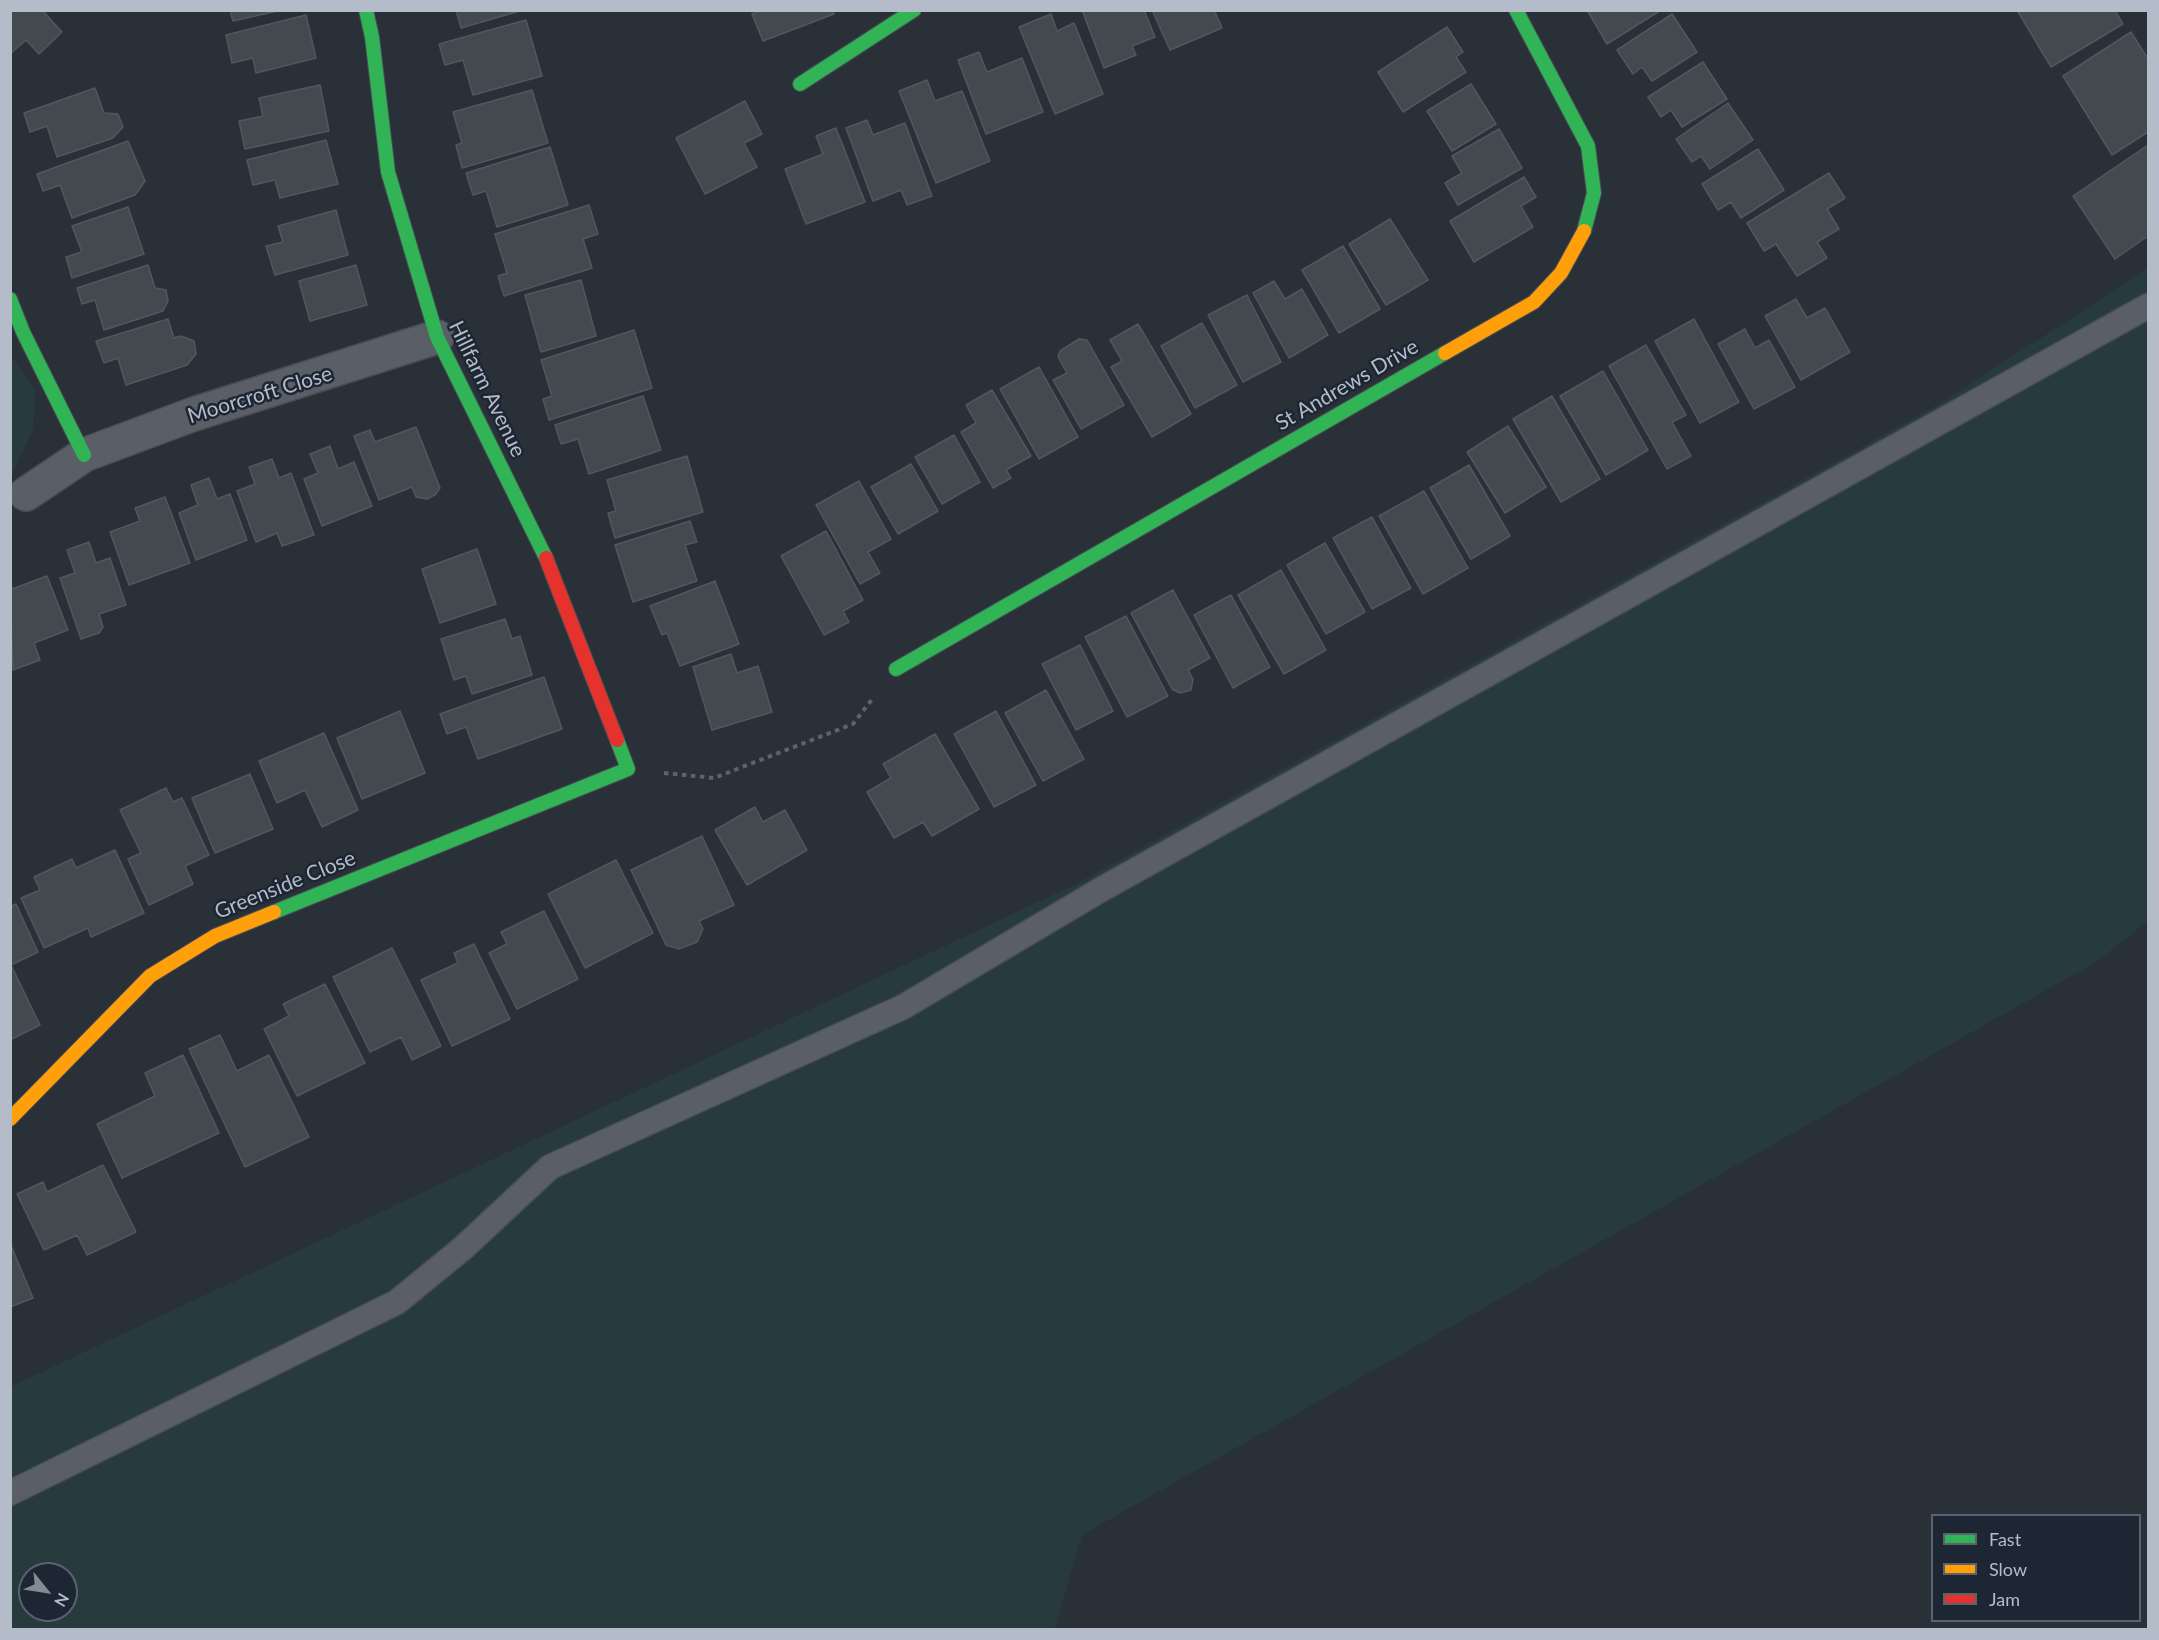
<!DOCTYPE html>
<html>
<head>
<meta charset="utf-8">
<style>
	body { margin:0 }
	#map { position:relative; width:2159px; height:1640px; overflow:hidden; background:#2a3038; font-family:Lato,sans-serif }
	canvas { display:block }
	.frame { position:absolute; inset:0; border:12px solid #b4bcc9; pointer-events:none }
	.legend { position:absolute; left:1931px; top:1514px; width:210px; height:108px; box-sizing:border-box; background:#1d2633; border:2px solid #59626f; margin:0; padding:8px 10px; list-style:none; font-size:18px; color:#b4bcc9 }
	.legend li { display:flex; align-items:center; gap:12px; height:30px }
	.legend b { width:30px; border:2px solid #59626f }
	.north { position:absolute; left:18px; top:1562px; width:60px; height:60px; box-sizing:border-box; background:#1d2633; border:2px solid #59626f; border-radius:50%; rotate:120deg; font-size:16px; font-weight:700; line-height:24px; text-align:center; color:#b4bcc9 }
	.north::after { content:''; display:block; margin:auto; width:21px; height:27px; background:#848b96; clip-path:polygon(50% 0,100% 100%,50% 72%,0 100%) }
</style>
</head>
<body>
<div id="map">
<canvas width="2159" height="1640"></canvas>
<div class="frame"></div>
<ul class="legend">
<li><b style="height:8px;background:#30b455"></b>Fast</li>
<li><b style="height:8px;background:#ff9f0a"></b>Slow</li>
<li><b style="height:8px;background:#e5322d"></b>Jam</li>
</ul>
<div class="north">N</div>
</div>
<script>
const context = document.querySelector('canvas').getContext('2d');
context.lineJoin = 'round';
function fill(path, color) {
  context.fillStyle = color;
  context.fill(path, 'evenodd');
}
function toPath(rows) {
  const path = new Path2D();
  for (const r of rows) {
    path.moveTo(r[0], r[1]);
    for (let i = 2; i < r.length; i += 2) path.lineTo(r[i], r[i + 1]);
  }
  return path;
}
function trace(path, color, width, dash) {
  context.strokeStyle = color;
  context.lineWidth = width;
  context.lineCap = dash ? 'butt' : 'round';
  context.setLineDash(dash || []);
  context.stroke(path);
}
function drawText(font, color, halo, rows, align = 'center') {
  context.font = font + ' Lato,sans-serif';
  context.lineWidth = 5;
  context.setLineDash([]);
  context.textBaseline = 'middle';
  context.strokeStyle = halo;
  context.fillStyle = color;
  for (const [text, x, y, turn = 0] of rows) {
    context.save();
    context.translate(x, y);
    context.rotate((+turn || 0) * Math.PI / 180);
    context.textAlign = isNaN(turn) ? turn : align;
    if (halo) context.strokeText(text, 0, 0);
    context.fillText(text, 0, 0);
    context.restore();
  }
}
const green = toPath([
	[2148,268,2148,921,2096,962,1082,1535,1055,1629,11,1629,10,1387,1078,883,1944,401],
	[30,1574,66,1574,66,1610,30,1610],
	[11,355,35,390,33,429,11,477]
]);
const building = toPath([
	[10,10,42,10,62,32,39,54,26,40,10,54,10,10],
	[230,10,282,10,233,21,230,10],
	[456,10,523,10,461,28,456,10],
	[762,10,832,10,834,14,763,41,752,14,762,10],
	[1082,10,1144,10,1155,37,1132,46,1136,55,1104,68,1082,10],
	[1152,10,1214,10,1222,28,1170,50,1152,10],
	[1587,10,1661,10,1607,44,1587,10],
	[2017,10,2115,10,2123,24,2051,67,2017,10],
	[1051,14,1057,31,1074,23,1103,94,1055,114,1019,27,1051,14],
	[1672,14,1697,52,1652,81,1642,67,1633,74,1617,50,1672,14],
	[306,15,316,58,256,73,253,58,232,63,226,35,306,15],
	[526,20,542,76,473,95,463,60,445,65,439,44,526,20],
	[1447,27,1463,52,1456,57,1466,72,1403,112,1378,72,1447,27],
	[2131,32,2148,59,2148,132,2112,155,2063,76,2131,32],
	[979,52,987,72,1022,58,1043,112,986,134,958,60,979,52],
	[1703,62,1727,99,1682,127,1671,110,1661,117,1648,97,1703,62],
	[927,80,935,101,962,91,990,161,936,183,899,91,927,80],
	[1471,84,1496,124,1452,151,1427,111,1471,84],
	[320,85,329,131,245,149,239,121,263,116,259,98,320,85],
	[95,88,104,113,118,114,123,127,113,138,57,157,47,126,30,132,24,113,95,88],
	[532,90,548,143,462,168,456,145,462,143,453,112,532,90],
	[745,101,762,134,744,143,757,167,705,194,676,138,745,101],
	[1728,103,1753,140,1710,169,1701,156,1692,162,1676,139,1728,103],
	[867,120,873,135,905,123,932,196,907,205,901,190,873,201,846,128,867,120],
	[836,128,865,202,806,224,785,169,823,154,816,136,836,128],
	[1499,129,1522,168,1458,205,1445,183,1462,173,1452,156,1499,129],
	[326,140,338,184,280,198,275,180,253,185,247,160,326,140],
	[128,141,145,181,135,195,72,218,60,185,43,191,37,174,128,141],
	[2148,145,2148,236,2115,259,2073,196,2148,145],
	[550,147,568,205,497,227,486,191,473,195,466,173,550,147],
	[1758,149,1784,190,1741,218,1731,202,1718,210,1702,184,1758,149],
	[1829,173,1845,198,1827,209,1839,229,1817,242,1827,258,1797,276,1776,244,1764,251,1747,223,1829,173],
	[1524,177,1536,197,1521,206,1533,227,1474,262,1450,221,1524,177],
	[589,205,598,234,583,239,592,268,504,296,498,276,507,273,495,234,589,205],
	[128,207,144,254,72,278,66,257,82,252,72,226,128,207],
	[336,210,348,255,275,275,266,246,283,242,278,226,336,210],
	[1390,219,1428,280,1386,305,1349,244,1390,219],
	[1343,246,1380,309,1339,333,1302,270,1343,246],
	[148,265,155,288,166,290,168,301,163,311,104,330,95,300,82,304,77,288,148,265],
	[356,265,367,305,310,321,299,281,356,265],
	[581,280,596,336,541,352,525,295,581,280],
	[1274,281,1285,299,1302,289,1328,335,1289,358,1253,293,1274,281],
	[1247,295,1281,362,1243,382,1208,315,1247,295],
	[1796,299,1807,318,1825,308,1850,352,1801,380,1765,316,1796,299],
	[168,319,174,338,181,336,194,341,196,354,187,365,126,385,118,358,104,363,96,341,168,319],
	[1694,319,1739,402,1700,423,1655,341,1694,319],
	[1202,323,1237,385,1195,408,1161,346,1202,323],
	[1138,324,1191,414,1152,437,1111,367,1122,361,1110,340,1138,324],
	[1745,329,1755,348,1769,340,1795,387,1754,409,1718,344,1745,329],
	[634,330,652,388,549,420,543,399,552,396,541,360,634,330],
	[1079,339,1087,340,1124,405,1081,429,1053,380,1067,373,1058,357,1060,351,1079,339],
	[1646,345,1686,415,1672,422,1691,456,1667,469,1609,366,1646,345],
	[1039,367,1078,437,1039,459,1000,389,1039,367],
	[1603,371,1648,450,1606,475,1560,396,1603,371],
	[992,390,1031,456,1006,470,1011,478,993,488,961,432,976,423,966,405,992,390],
	[643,396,661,450,589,474,578,439,561,444,555,425,643,396],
	[1552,396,1600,479,1561,502,1513,419,1552,396],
	[1508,426,1546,487,1505,513,1467,452,1508,426],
	[416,427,440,488,436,494,427,499,416,497,412,487,379,500,354,436,370,430,375,442,416,427],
	[954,435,980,482,942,504,915,457,954,435],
	[330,446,338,469,354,462,372,506,322,526,304,479,318,473,310,454,330,446],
	[687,456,703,512,615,538,608,513,616,511,607,480,687,456],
	[272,459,279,478,291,473,314,535,282,546,277,533,256,542,237,491,255,484,249,467,272,459],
	[911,464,938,511,898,534,871,487,911,464],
	[1469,465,1510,536,1471,559,1430,488,1469,465],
	[209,478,217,499,230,494,247,540,196,560,179,513,198,505,191,485,209,478],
	[859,481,891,539,868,552,880,573,860,584,816,505,859,481],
	[1424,491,1468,568,1423,594,1379,516,1424,491],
	[165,497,190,563,129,585,110,532,140,521,135,508,165,497],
	[1372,517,1411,588,1372,609,1333,538,1372,517],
	[690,521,697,542,685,545,697,581,633,602,615,545,690,521],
	[826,531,863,600,843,611,849,622,824,635,781,556,826,531],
	[89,542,96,563,110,558,126,605,99,614,103,627,99,633,81,639,60,578,75,573,67,550,89,542],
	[1325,543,1365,612,1326,634,1287,565,1325,543],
	[477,549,496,604,440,623,422,569,477,549],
	[1281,570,1326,650,1284,674,1238,595,1281,570],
	[47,576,68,630,34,643,40,660,13,670,10,584,12,589,47,576],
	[715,581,739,644,680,666,667,633,662,635,650,606,715,581],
	[1173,590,1210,658,1188,670,1193,679,1191,690,1180,693,1172,689,1131,613,1173,590],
	[1231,595,1270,667,1233,688,1194,615,1231,595],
	[1126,616,1168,696,1127,717,1085,637,1126,616],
	[505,619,512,639,520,636,532,675,472,694,466,676,454,680,441,639,505,619],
	[1080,645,1113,711,1076,730,1042,664,1080,645],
	[731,654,737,673,758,666,772,712,712,730,693,667,731,654],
	[544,677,562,729,478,759,466,727,447,734,440,714,544,677],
	[1046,690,1084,759,1043,781,1005,713,1046,690],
	[400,711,425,773,362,799,337,738,400,711],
	[996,711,1036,785,994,807,954,734,996,711],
	[324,733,358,810,322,827,305,790,277,803,259,761,324,733],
	[935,734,979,809,932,836,923,822,894,838,867,792,891,778,883,764,935,734],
	[250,774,273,829,215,853,192,798,250,774],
	[166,788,173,802,182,798,209,855,185,866,193,884,149,905,128,859,141,853,120,810,166,788],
	[755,807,763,822,785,810,807,850,747,885,715,830,755,807],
	[702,836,734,905,699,921,703,929,697,942,679,949,666,945,631,870,702,836],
	[115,850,144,913,91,937,88,928,44,948,21,898,40,890,34,877,72,859,76,868,115,850],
	[616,860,653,933,585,968,548,894,616,860],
	[16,904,38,952,11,965,40,1025,10,1040,10,907,16,904],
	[544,911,578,979,517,1009,489,953,507,944,501,932,544,911],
	[474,944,510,1019,452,1046,421,980,458,963,454,953,474,944],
	[392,948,441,1046,412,1060,401,1037,370,1052,333,977,392,948],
	[325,984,365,1063,297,1096,264,1029,289,1016,283,1004,325,984],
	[220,1035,237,1071,269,1055,309,1137,245,1167,189,1049,220,1035],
	[183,1055,219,1133,122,1178,97,1124,155,1096,145,1073,183,1055],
	[103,1165,136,1232,87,1255,77,1235,44,1250,17,1194,43,1182,47,1192,103,1165],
	[10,1243,33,1298,10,1307,10,1243]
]);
const path = toPath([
	[664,773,714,778,853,724,873,698]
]);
const lane = toPath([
	[10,1493,397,1302,463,1248,550,1167,903,1007,1102,889,2148,306]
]);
const street = toPath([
	[26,494,84,455,194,414,437,337]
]);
const fast = toPath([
	[366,10,372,37,388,172,437,337,546,558],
	[1516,10,1588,146,1594,193,1584,231],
	[800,84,914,10],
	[10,299,23,332,84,455],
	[896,669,1445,353],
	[274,912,628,769,617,740]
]);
const slow = toPath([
	[1445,353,1534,302,1561,273,1584,231],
	[10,1119,150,976,215,936,274,912]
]);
const jam = toPath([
	[546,558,617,740]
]);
const streetNames = [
	["St Andrews Drive",1347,385,-30],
	["Hillfarm Avenue",487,389,64],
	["Moorcroft Close",260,395,-17],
	["Greenside Close",285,885,-22]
];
fill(green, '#273a3e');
fill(building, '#444950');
trace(building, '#52575f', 1.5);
trace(lane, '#484c53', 27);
trace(street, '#484c53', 36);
trace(fast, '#484c53', 16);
trace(slow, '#484c53', 16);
trace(jam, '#484c53', 16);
trace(path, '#5d636a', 4, [4.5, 4.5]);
trace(lane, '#5a5e66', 24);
trace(street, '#5a5e66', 33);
trace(fast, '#30b455', 14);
trace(slow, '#ff9f0a', 14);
trace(jam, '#e5322d', 14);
drawText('21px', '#b4bcc9', '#1d2633', streetNames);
</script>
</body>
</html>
